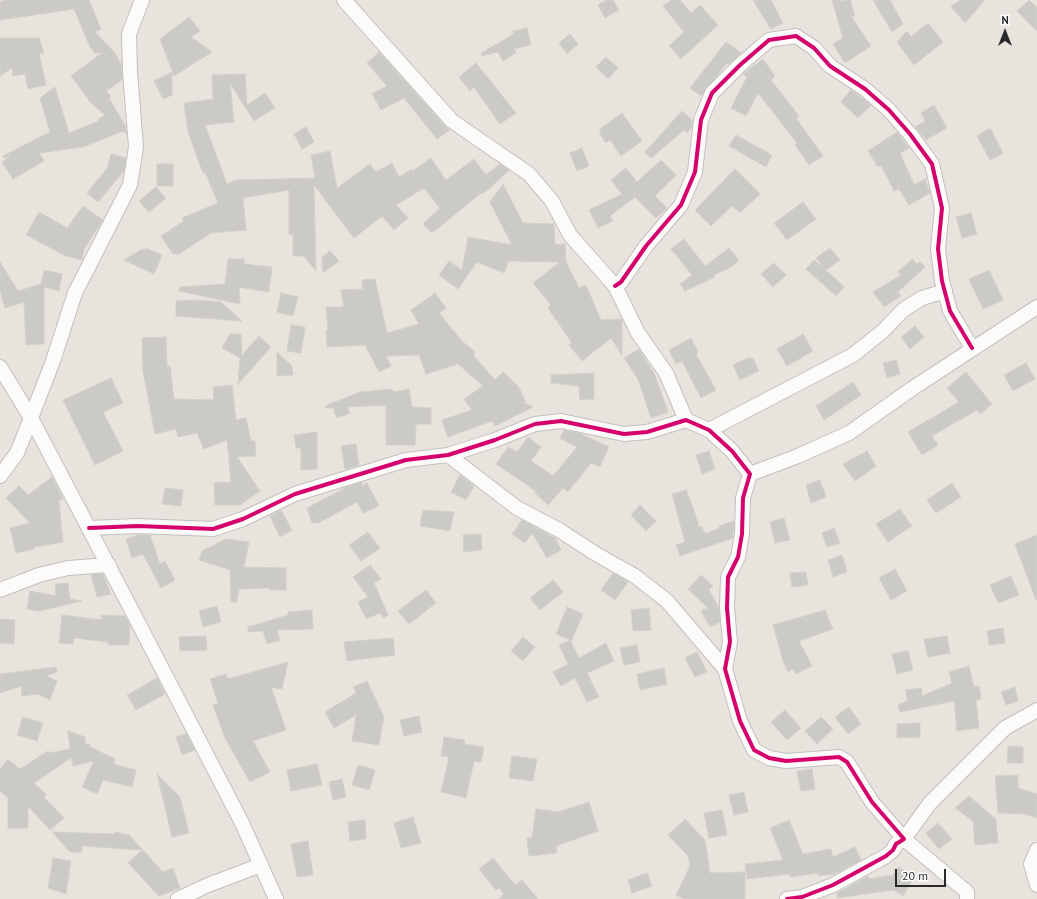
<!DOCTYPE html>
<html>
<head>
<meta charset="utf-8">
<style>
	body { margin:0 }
	#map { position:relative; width:1037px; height:899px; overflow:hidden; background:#e8e4dd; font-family:"PT Sans",sans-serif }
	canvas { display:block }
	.north { position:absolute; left:985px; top:12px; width:40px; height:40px; -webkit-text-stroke:3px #fff; paint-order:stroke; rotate:0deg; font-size:11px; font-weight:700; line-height:16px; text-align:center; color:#292929 }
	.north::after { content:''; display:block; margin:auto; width:14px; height:18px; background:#292929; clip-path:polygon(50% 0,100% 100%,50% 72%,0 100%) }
	.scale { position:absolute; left:895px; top:869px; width:51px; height:18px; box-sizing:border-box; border:2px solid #292929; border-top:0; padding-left:5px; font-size:12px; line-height:14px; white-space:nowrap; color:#292929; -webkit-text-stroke:3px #fff; paint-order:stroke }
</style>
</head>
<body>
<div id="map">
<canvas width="1037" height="899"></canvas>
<div class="north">N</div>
<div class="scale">20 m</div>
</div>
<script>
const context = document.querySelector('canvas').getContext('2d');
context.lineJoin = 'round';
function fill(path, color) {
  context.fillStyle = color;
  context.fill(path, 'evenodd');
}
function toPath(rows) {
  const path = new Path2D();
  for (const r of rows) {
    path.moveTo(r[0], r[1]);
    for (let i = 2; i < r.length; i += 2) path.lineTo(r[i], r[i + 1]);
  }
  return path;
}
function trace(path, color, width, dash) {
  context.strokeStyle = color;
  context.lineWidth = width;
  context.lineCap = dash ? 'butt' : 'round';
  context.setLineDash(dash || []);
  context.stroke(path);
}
const building = toPath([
	[5,0,89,0,101,29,95,32,115,53,121,64,122,80,106,91,111,96,109,98,126,127,126,134,123,131,83,147,39,153,44,161,13,179,2,162,9,157,4,158,3,156,50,132,40,98,55,87,69,133,99,121,98,119,105,115,91,103,71,76,102,53,95,53,90,47,74,9,0,20,0,2,5,0],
	[607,0,613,0,619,10,605,18,598,5,607,0],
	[671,0,680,0,691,13,700,5,718,25,681,59,669,46,684,32,663,6,671,0],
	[753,0,771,0,783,23,771,29,753,0],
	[832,0,841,0,842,2,845,0,850,0,855,16,851,16,871,46,845,63,833,44,843,38,832,0],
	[873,0,890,0,903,24,892,32,873,0],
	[960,0,985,0,965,23,951,7,960,0],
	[1029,0,1037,8,1037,31,1017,11,1029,0],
	[189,17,200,31,191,37,212,52,174,76,160,39,189,17],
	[928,23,943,42,914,65,897,42,907,31,911,37,928,23],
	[527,28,531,45,514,49,516,53,503,61,498,52,482,56,481,53,514,34,513,31,527,28],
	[570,34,578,44,567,54,559,43,570,34],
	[0,38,39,38,44,53,39,53,46,85,28,89,25,74,13,76,12,68,0,76,0,38],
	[726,42,741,53,729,64,727,63,701,96,690,88,726,42],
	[379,52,446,127,450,130,437,139,404,98,381,110,372,94,387,86,367,63,379,52],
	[606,57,618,68,608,79,596,67,606,57],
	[763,59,775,76,771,80,799,116,796,118,823,156,809,165,795,145,797,143,758,93,746,116,731,108,747,77,743,74,763,59],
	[476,63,516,113,500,124,474,87,470,91,459,77,476,63],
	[172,72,172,95,163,99,154,81,172,72],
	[245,74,247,105,265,93,275,108,254,121,230,83,234,122,205,125,227,184,236,180,315,178,311,155,330,151,337,188,370,164,376,172,392,163,399,177,412,169,413,171,431,158,446,180,474,159,486,175,500,164,509,170,490,188,482,194,481,193,432,233,423,224,440,208,424,188,396,205,408,218,394,230,382,216,354,238,314,185,316,271,304,256,293,256,293,234,289,234,289,190,243,198,246,230,211,233,179,254,173,254,161,236,184,221,182,218,218,203,205,172,203,173,188,132,184,103,213,99,212,75,245,74],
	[851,90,871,105,858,118,841,102,851,90],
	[934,105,947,128,926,140,915,127,925,121,921,113,934,105],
	[682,111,692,120,692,127,687,133,684,130,651,158,645,152,682,111],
	[622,113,642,141,621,156,610,140,606,143,600,134,600,129,622,113],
	[306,127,314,142,302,149,294,134,306,127],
	[990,128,1003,153,990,160,977,136,990,128],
	[897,132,909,148,900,153,914,185,925,179,930,193,909,205,899,189,894,191,881,165,878,167,868,151,897,132],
	[736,135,772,155,766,167,729,146,736,135],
	[582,148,589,166,577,171,570,153,582,148],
	[111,154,126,158,124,171,98,202,87,193,107,168,111,154],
	[661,160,676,175,655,196,667,208,656,218,635,197,610,216,613,221,598,228,589,210,622,194,611,180,626,168,637,182,661,160],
	[157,164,173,164,173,186,157,186,157,164],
	[735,169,760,194,740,213,732,206,711,226,695,210,735,169],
	[503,184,523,223,554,224,555,245,565,244,566,262,579,288,586,285,601,320,622,319,622,355,611,338,582,361,569,345,572,343,548,308,551,305,533,283,560,262,509,261,504,273,477,262,458,289,439,275,449,261,462,270,468,237,512,245,490,202,503,184],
	[156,187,166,198,149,212,139,201,156,187],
	[803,202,816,219,787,240,774,223,803,202],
	[83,206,103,220,84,249,82,260,66,256,26,235,39,212,67,228,83,206],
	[971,213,977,234,962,238,956,217,971,213],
	[684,239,705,266,729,248,739,260,731,267,714,275,715,277,685,291,680,284,692,275,671,249,684,239],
	[146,248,162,255,154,274,124,260,142,249,145,250,146,248],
	[830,248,840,260,826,270,844,287,836,296,806,269,814,260,824,268,816,258,830,248],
	[330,251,339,261,323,273,322,257,330,251],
	[228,259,244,259,244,264,272,267,269,292,239,287,240,304,179,291,180,287,225,284,228,259],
	[912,259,917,264,920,262,925,267,898,292,901,296,884,307,873,292,901,275,898,272,912,259],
	[0,262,18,291,41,284,44,270,62,274,59,291,44,287,44,344,26,345,24,302,5,308,0,291,0,262],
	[774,263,786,275,773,287,761,274,774,263],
	[989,270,1003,300,983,309,969,279,989,270],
	[375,279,387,333,419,324,411,310,435,293,446,308,439,313,462,341,475,352,473,355,495,380,503,372,518,386,526,402,523,402,533,407,495,426,492,421,448,437,442,420,472,410,464,399,483,386,458,364,426,374,419,355,386,356,391,366,379,372,365,345,327,347,326,330,328,330,326,307,344,307,341,290,363,289,362,280,375,279],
	[281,293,298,297,293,316,277,312,281,293],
	[198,300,221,302,242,321,176,316,176,301,198,300],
	[291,325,305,327,301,353,287,351,291,325],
	[915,326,924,337,910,349,901,337,915,326],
	[230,334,241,334,242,355,259,336,271,347,238,384,240,358,222,348,230,334],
	[803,334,813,351,787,366,777,349,803,334],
	[166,337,167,367,170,366,174,399,214,400,213,387,232,385,236,420,246,418,251,441,255,441,256,456,237,457,260,491,240,505,215,505,214,483,231,482,227,440,204,449,197,433,178,437,176,429,155,434,143,371,142,338,166,337],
	[691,338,698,352,696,354,716,390,701,398,682,361,676,364,669,350,691,338],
	[639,349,654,373,668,412,651,418,638,379,624,358,639,349],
	[277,352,292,366,293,375,277,376,277,352],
	[748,358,753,358,759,371,740,380,733,365,748,358],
	[896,360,900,374,887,378,883,363,896,360],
	[1026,363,1035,379,1013,391,1004,375,1026,363],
	[966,372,992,404,980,414,977,410,932,436,938,445,922,455,908,432,959,402,947,388,966,372],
	[594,373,594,399,580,400,579,386,551,383,551,375,594,373],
	[111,378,123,403,103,412,123,451,95,465,63,400,111,378],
	[853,382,861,395,824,420,816,406,853,382],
	[392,389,393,392,409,389,412,407,431,408,431,424,416,424,415,445,386,445,386,405,347,407,350,413,337,418,333,408,326,408,325,406,360,392,392,389],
	[564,430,581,434,609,447,600,467,591,463,568,492,563,488,548,505,535,493,536,491,496,464,508,447,517,452,528,437,541,447,531,461,553,476,577,447,560,438,564,430],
	[317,432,317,469,301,470,301,448,296,448,294,435,317,432],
	[356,444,359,465,345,469,341,446,356,444],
	[709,451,715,469,702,474,696,455,709,451],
	[867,451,876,466,855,481,843,464,867,451],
	[460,475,474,486,466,500,451,492,460,475],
	[52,477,63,499,59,500,63,542,34,547,34,549,16,553,10,528,30,523,6,498,19,486,28,495,52,477],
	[820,480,826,497,811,503,806,485,820,480],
	[362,482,362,486,367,483,379,506,363,513,357,502,318,523,312,523,307,508,347,487,362,482],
	[952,483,961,497,936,513,927,500,952,483],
	[165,488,183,490,181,506,162,504,165,488],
	[686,490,694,510,699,527,702,527,705,534,720,528,719,526,734,521,733,538,680,556,676,545,685,542,672,494,686,490],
	[640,505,656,521,646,531,631,515,640,505],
	[900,509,912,526,888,542,876,524,900,509],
	[281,510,292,530,280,537,270,516,281,510],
	[423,510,454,512,450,531,420,526,423,510],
	[784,518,790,540,775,543,770,522,784,518],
	[522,520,555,538,561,550,547,558,532,533,525,543,512,534,522,520],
	[834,528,840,543,827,547,822,533,834,528],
	[368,532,380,548,361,561,349,545,368,532],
	[481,534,482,550,464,552,463,535,481,534],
	[139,535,150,535,160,564,165,561,175,580,161,588,143,554,132,558,126,539,139,535],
	[1037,535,1037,599,1036,600,1015,544,1037,535],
	[226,539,249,542,244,567,286,568,286,590,270,590,270,588,239,589,237,602,231,602,230,570,199,560,202,551,226,539],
	[842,555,847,572,833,577,828,560,842,555],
	[370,565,381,579,374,583,388,615,383,618,380,613,366,619,358,602,368,597,353,577,370,565],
	[895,569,907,591,891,600,879,578,895,569],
	[806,572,808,585,792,587,790,573,806,572],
	[613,573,628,582,615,600,601,590,613,573],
	[103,574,111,594,97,597,91,575,103,574],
	[701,575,713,586,709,590,719,608,720,622,710,627,701,611,708,608,688,589,701,575],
	[1011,576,1019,595,998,603,990,585,1011,576],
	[553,580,563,592,540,610,530,598,553,580],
	[68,583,70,599,82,601,39,611,27,609,30,591,56,596,55,584,68,583],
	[426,590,436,603,409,624,398,611,426,590],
	[217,606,221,622,203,627,199,611,217,606],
	[567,607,583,614,572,640,570,640,579,658,606,643,614,661,587,673,599,697,587,702,575,678,561,686,553,672,568,664,559,645,570,640,556,634,567,607],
	[649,608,651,630,633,631,631,610,649,608],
	[312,610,313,629,277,630,280,640,267,644,263,631,248,632,248,627,288,615,288,612,312,610],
	[825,610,833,629,799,641,812,666,796,674,793,669,788,672,783,661,773,625,825,610],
	[62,615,102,620,101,615,125,616,130,625,129,645,108,645,108,642,74,638,73,644,59,643,62,615],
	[0,619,15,620,14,644,0,643,0,619],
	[1003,628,1005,643,989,645,987,631,1003,628],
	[206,636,207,650,180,651,179,637,206,636],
	[947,636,950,653,928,657,924,639,947,636],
	[523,637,535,647,523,661,511,651,523,637],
	[393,638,395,655,347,661,344,642,393,638],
	[637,645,640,662,624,665,620,648,637,645],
	[908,651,913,670,897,674,892,654,908,651],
	[697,652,707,672,695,677,685,658,697,652],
	[288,662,282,689,271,687,286,730,253,741,270,772,250,782,225,738,213,705,218,703,210,679,226,674,228,679,288,662],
	[969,666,974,687,979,686,981,699,976,700,979,728,957,731,954,701,900,712,898,705,907,701,906,690,921,688,922,696,952,683,949,672,969,666],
	[56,667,57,672,46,676,57,681,50,700,38,694,22,696,21,686,0,693,0,674,56,667],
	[664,668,667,684,640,690,637,674,664,668],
	[157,678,165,694,136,710,127,695,157,678],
	[367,681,384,717,379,745,352,741,356,715,334,728,325,712,356,693,353,687,367,681],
	[1015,687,1018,701,1006,705,1001,692,1015,687],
	[849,707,861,724,848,734,835,717,849,707],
	[785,710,801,728,787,740,771,722,785,710],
	[419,716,422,732,404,736,400,720,419,716],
	[23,717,43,723,37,741,17,735,23,717],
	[821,717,833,729,817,744,805,731,821,717],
	[920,723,920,737,897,738,897,724,920,723],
	[68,731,85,737,86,745,90,744,89,746,115,759,113,764,136,770,132,787,103,780,97,794,82,787,94,761,73,766,71,758,34,783,46,794,44,797,64,818,50,830,28,806,28,828,8,828,8,798,0,791,0,769,8,759,20,769,48,751,50,753,70,749,68,731],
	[186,734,195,750,182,755,176,737,186,734],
	[444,737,465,740,464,744,484,747,481,762,474,761,466,798,441,792,449,757,441,756,444,737],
	[1008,746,1023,747,1023,763,1007,763,1008,746],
	[512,756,537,759,533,781,509,778,512,756],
	[317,764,322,785,291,791,287,770,317,764],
	[358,765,375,770,369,790,352,785,358,765],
	[812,769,815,789,801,791,797,771,812,769],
	[157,774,180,797,189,833,172,837,157,774],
	[1018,775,1018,788,1037,794,1037,818,1025,814,998,813,995,776,1018,775],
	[342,779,346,797,333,800,329,782,342,779],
	[744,792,748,812,734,815,729,795,744,792],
	[969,796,996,819,998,843,975,845,973,821,955,808,969,796],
	[589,802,598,831,556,846,557,853,529,856,527,838,532,838,536,809,558,812,589,802],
	[722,810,727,835,709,838,704,813,722,810],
	[413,817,421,843,401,848,394,823,413,817],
	[685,819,705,840,710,873,745,872,745,899,684,899,676,895,690,866,688,856,668,835,685,819],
	[365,820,366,839,350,841,348,822,365,820],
	[789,820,803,854,831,849,833,857,855,847,861,860,835,874,818,876,818,873,790,877,790,874,747,879,745,864,783,860,770,828,789,820],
	[938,823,952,839,939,849,926,833,938,823],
	[52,832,115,834,115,832,129,835,163,872,173,868,180,888,159,896,128,863,142,850,82,846,82,852,70,852,52,832],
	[308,841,313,875,297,877,291,844,308,841],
	[53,858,71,861,66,894,48,888,53,858],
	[493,858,515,885,522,880,538,899,498,899,504,894,499,888,496,890,479,869,493,858],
	[898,867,915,876,903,896,893,890,837,898,837,893,868,876,869,879,893,875,898,867],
	[647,873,652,886,632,893,628,880,647,873]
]);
const street = toPath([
	[344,0,452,121,529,174,552,201,570,235,615,286,638,333,666,373,686,420],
	[615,286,621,282,646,246,681,205,695,172,701,120,712,93,740,65,769,40,796,36,814,48,830,66,865,89,889,110,910,134,932,164,942,208,938,249,942,281,950,311,972,348],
	[0,367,31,418,130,607,242,823,276,899],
	[709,430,853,355,883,331,903,310,922,298,945,291],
	[448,455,517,508,559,530,596,554,635,576,667,601,725,669],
	[750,474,798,456,849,433,913,388,1037,307],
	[0,476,17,453,31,418,53,361,75,293,130,185,136,147,130,72,129,34,142,0],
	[89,528,138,526,213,529,243,519,295,494,406,460,448,455,495,440,535,424,561,421,624,434,647,432,686,420,709,430,732,451,750,474,743,498,742,534,738,557,728,577,727,608,730,642,725,669,740,721,754,750,769,758,786,761,839,757,847,762,872,802,904,839,896,844,893,850,886,856,833,885,802,897,787,899],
	[0,590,39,575,68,568,109,565],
	[1037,850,1031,864,1037,885],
	[178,899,208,885,261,865],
	[967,899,967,892,904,839,930,803,1005,728,1037,710]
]);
const cycleway = toPath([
	[615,286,621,282,646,246,681,205,695,172,701,120,712,93,740,65,769,40,796,36,814,48,830,66,865,89,889,110,910,134,932,164,942,208,938,249,942,281,950,311,972,348],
	[89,528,138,526,213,529,243,519,295,494,406,460,448,455,495,440,535,424,561,421,624,434,647,432,686,420,709,430,732,451,750,474,743,498,742,534,738,557,728,577,727,608,730,642,725,669,740,721,754,750,769,758,786,761,839,757,847,762,872,802,904,839,896,844,893,850,886,856,833,885,802,897,787,899]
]);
fill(building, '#cccac5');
trace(building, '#d3d0ca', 1);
trace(street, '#c1c0bf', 16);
trace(street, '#fcfbfa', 14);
trace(cycleway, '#d6006c', 4);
</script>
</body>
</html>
